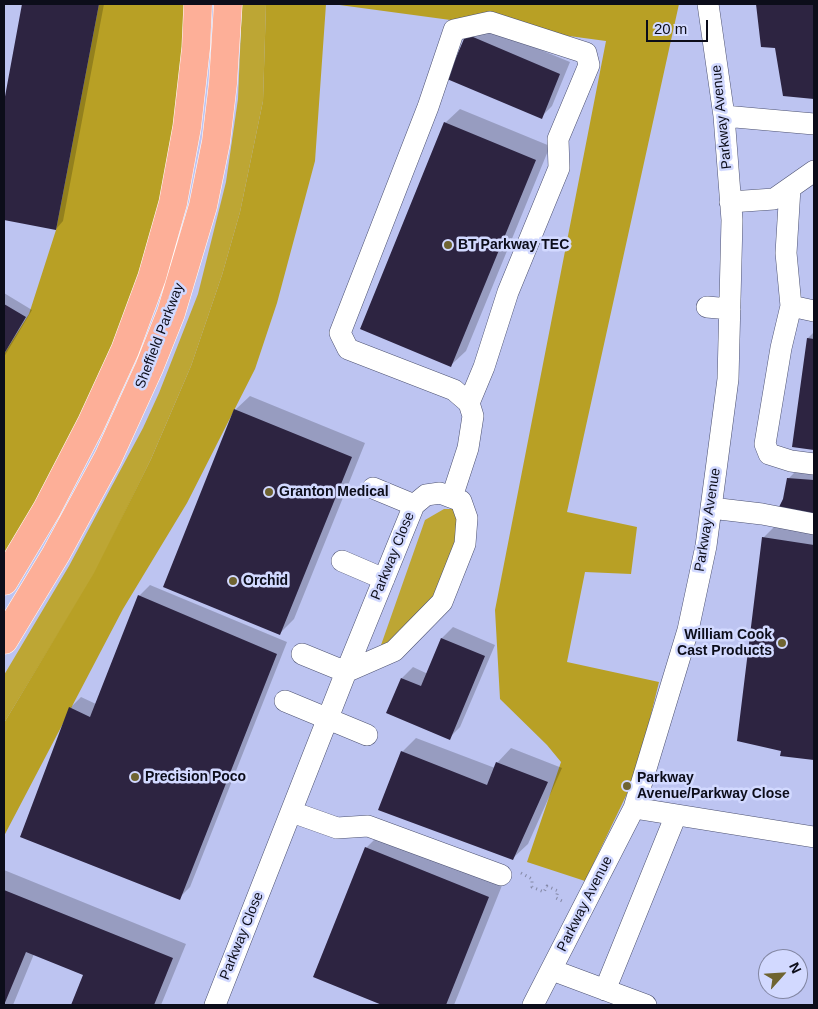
<!DOCTYPE html>
<html>
<head>
<meta charset="utf-8">
<style>
	body { margin:0 }
	#map { position:relative; width:818px; height:1009px; overflow:hidden; background:#c5ccf1; font-family:Arial,sans-serif }
	canvas { display:block }
	.frame { position:absolute; inset:0; border:5px solid #0c0d1a; pointer-events:none }
	.north { position:absolute; left:758px; top:949px; width:50px; height:50px; box-sizing:border-box; background:#d2d9ff; border:1px solid #8387a3; border-radius:50%; rotate:64deg; font-size:14px; font-weight:700; line-height:20px; text-align:center; color:#0c0d1a }
	.north::after { content:''; display:block; margin:auto; width:18px; height:22px; background:#6f6431; clip-path:polygon(50% 0,100% 100%,50% 72%,0 100%) }
	.scale { position:absolute; left:646px; top:20px; width:62px; height:22px; box-sizing:border-box; border:2px solid #0c0d1a; border-top:0; padding-left:6px; font-size:15px; line-height:18px; white-space:nowrap; color:#0c0d1a; -webkit-text-stroke:4px #d2d9ff; paint-order:stroke }
</style>
</head>
<body>
<div id="map">
<canvas width="818" height="1009"></canvas>
<div class="frame"></div>
<div class="north">N</div>
<div class="scale">20 m</div>
</div>
<script>
const context = document.querySelector('canvas').getContext('2d');
context.lineJoin = 'round';
function fill(path, color) {
  context.fillStyle = color;
  context.fill(path, 'evenodd');
}
function toPath(rows) {
  const path = new Path2D();
  for (const r of rows) {
    path.moveTo(r[0], r[1]);
    for (let i = 2; i < r.length; i += 2) path.lineTo(r[i], r[i + 1]);
  }
  return path;
}
function trace(path, color, width, dash) {
  context.strokeStyle = color;
  context.lineWidth = width;
  context.lineCap = dash ? 'butt' : 'round';
  context.setLineDash(dash || []);
  context.stroke(path);
}
function drawText(font, color, halo, rows, align = 'center') {
  context.font = font + ' Arial,sans-serif';
  context.lineWidth = 5;
  context.setLineDash([]);
  context.textBaseline = 'middle';
  context.strokeStyle = halo;
  context.fillStyle = color;
  for (const [text, x, y, turn = 0] of rows) {
    context.save();
    context.translate(x, y);
    context.rotate((+turn || 0) * Math.PI / 180);
    context.textAlign = isNaN(turn) ? turn : align;
    if (halo) context.strokeText(text, 0, 0);
    context.fillText(text, 0, 0);
    context.restore();
  }
}
const built = toPath([
	[4,4,814,4,814,1005,4,1005],
	[768,959,798,959,798,989,768,989]
]);
const green = toPath([
	[242,4,266,4,263,101,240,212,222,275,191,366,151,459,95,573,4,723,4,675,69,566,143,428,159,393,198,294,226,182,238,99],
	[444,509,457,509,465,520,437,605,374,665,425,520]
]);
const forest = toPath([
	[99,4,186,4,187,65,154,241,99,383,68,448,4,560,4,354,29,314,56,230],
	[266,4,326,4,315,161,277,303,255,369,187,503,123,609,4,836,4,723,94,573,151,459,191,366,222,275,240,212,263,101],
	[332,4,679,4,567,512,637,527,631,574,585,572,567,662,659,682,636,775,585,881,527,862,561,762,547,745,500,699,495,610,606,41]
]);
const shadow = toPath([
	[23,4,104,4,63,221,56,229,4,219,4,109],
	[757,4,814,4,814,97,784,95,776,47,762,46],
	[478,24,570,62,552,106,541,117,449,79],
	[460,109,550,146,466,351,451,365,445,123],
	[4,293,32,310,4,357],
	[814,332,814,449,793,446,808,338],
	[250,396,365,443,294,619,280,633,235,410],
	[803,464,814,465,814,516,785,499,789,478],
	[774,527,814,533,814,759,782,755,763,538],
	[150,585,287,642,190,887,179,898,70,708,81,697,96,704,139,596],
	[453,627,495,645,460,727,449,738,402,678,413,667,428,674,442,638],
	[416,738,495,768,497,763,511,748,562,768,528,844,513,858,402,752],
	[381,833,503,883,454,1005,385,1005,314,976,366,848],
	[4,870,186,944,161,1005,72,1005,85,975,34,954,13,1005,4,1005]
]);
const building = toPath([
	[22,4,99,4,56,230,4,220,4,102],
	[756,4,814,4,814,99,783,96,775,48,761,47],
	[466,34,560,74,542,119,447,79],
	[444,122,536,160,451,367,360,329],
	[4,304,26,317,4,354],
	[807,338,814,339,814,450,792,447],
	[234,409,352,457,280,635,163,587],
	[787,478,814,480,814,517,778,509,783,499],
	[762,537,814,545,814,760,780,756,781,751,737,741],
	[138,595,277,654,180,900,20,837,69,707,90,717],
	[441,638,485,656,450,740,386,713,401,678,421,686],
	[401,751,487,785,496,762,548,782,513,860,378,810],
	[365,847,489,897,446,1005,382,1005,313,977],
	[4,890,173,958,154,1005,71,1005,83,975,26,952,4,1005]
]);
const path = toPath([
	[521,873,532,879,532,887,544,892,547,886,558,891,556,898,564,902]
]);
const minor = toPath([
	[724,116,814,124],
	[790,188,786,253,791,306,781,348,765,444,769,454,791,461,814,464],
	[730,202,774,199,814,171],
	[791,306,814,311],
	[707,307,730,309],
	[373,488,414,505],
	[452,497,468,448,473,416,469,403,454,390,348,349,340,333,428,107,454,30,490,22,586,53,589,65,558,139,559,168,508,292,484,367,469,403],
	[711,508,762,514,814,524],
	[342,561,384,579],
	[285,701,367,735],
	[634,808,814,837],
	[292,812,337,828,368,826,501,875],
	[552,970,646,1005],
	[605,990,676,815],
	[215,1005,346,672,414,505,426,495,440,493,461,501,467,518,465,544,442,602,394,651,346,672,302,654],
	[533,1005,634,808,688,630,706,546,728,379,732,220,724,116,708,4]
]);
const highway = toPath([
	[4,581,47,509,91,424,125,350,152,277,173,203,187,127,196,48,198,4],
	[4,640,56,554,108,458,149,368,171,313,203,206,216,142,223,83,228,4]
]);
const markers = [
	[448,245,5,"#6f6431"],
	[269,492,5,"#6f6431"],
	[233,581,5,"#6f6431"],
	[782,643,5,"#6f6431"],
	[135,777,5,"#6f6431"],
	[627,786,5,"#6f6431"]
];
const streetNames = [
	["Parkway Avenue",722,117,-96],
	["Sheffield Parkway",160,336,-69],
	["Parkway Avenue",708,520,-81],
	["Parkway Close",393,556,-68],
	["Parkway Avenue",585,904,-63],
	["Parkway Close",242,936,-68]
];
const poiNames = [
	["BT Parkway TEC",458,245],
	["Granton Medical",279,492],
	["Orchid",243,581],
	["William Cook",772,635,"right"],
	["Cast Products",772,651,"right"],
	["Precision Poco",145,777],
	["Parkway",637,778],
	["Avenue/Parkway Close",637,794]
];
fill(built, '#bdc4f1');
fill(green, '#bda634');
fill(forest, '#b8a025');
fill(shadow, '#0003');
fill(building, '#2d2441');
trace(minor, '#4d5272', 22);
trace(highway, '#fff', 29);
trace(path, '#8488a5', 3, [1, 4]);
trace(minor, '#fff', 21);
trace(highway, '#fdaf98', 28);
for (const [x, y, r, color] of markers) {
  const dot = new Path2D();
  dot.arc(x, y, r, 0, 2 * Math.PI);
  context.fillStyle = color;
  context.fill(dot);
  trace(dot, '#d2d9ff', 2);
}
drawText('14px', '#0c0d1a', '#d2d9ff', streetNames);
drawText('bold 14px', '#0c0d1a', '#d2d9ff', poiNames, 'left');
</script>
</body>
</html>
